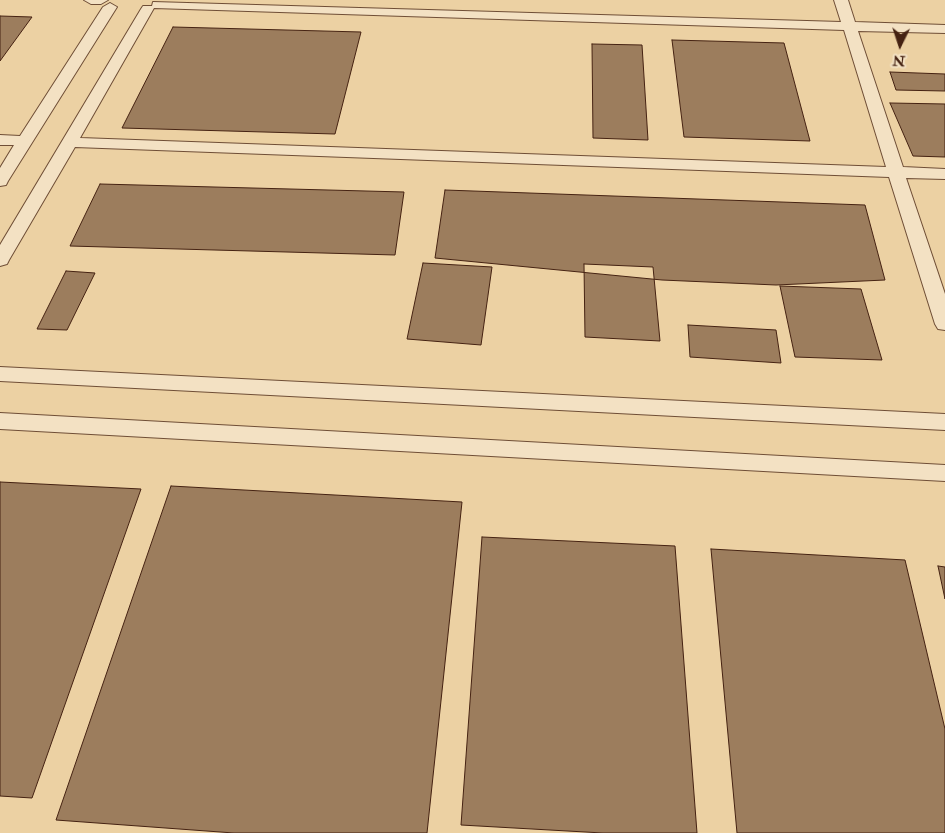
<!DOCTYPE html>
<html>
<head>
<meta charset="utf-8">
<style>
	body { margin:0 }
	#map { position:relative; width:945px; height:833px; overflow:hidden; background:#ecd1a3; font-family:"IM FELL Double Pica",serif }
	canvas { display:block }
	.north { position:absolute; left:875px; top:20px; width:50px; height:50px; -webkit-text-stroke:4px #f3e1c3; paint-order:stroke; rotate:184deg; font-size:14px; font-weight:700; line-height:20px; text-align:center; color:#452212 }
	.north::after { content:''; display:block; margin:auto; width:18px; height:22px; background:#452212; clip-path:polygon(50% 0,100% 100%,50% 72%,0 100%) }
</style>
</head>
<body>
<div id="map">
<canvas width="945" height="833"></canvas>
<div class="north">N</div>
</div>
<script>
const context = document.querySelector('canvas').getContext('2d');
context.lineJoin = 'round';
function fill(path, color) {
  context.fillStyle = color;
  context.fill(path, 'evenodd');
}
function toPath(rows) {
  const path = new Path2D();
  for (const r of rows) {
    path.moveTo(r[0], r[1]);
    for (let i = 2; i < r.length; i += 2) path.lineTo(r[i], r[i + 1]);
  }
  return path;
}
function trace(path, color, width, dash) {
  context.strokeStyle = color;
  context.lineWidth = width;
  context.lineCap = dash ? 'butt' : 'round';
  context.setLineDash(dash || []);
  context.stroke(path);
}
const building = toPath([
	[0,16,32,17,0,61,0,16],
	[173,27,361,32,335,134,122,128,173,27],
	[672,40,784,43,810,141,684,137,672,40],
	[592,44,642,45,648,140,593,138,592,44],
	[890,72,945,74,945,91,896,90,890,72],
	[890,103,945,104,945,157,913,156,890,103],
	[100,184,404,192,395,255,70,246,100,184],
	[445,190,865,205,885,280,776,285,662,280,435,258,445,190],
	[423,263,492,267,481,345,407,339,423,263],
	[584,264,653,267,660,341,585,337,584,264],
	[66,271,95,273,67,330,37,329,66,271],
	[780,286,861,289,882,360,795,357,780,286],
	[688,325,776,330,781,363,690,357,688,325],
	[0,482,141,489,32,798,0,796,0,482],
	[171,486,462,502,427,833,234,833,56,820,171,486],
	[482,537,675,546,697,833,603,833,461,825,482,537],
	[711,549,905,560,945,729,945,833,737,833,711,549],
	[938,566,945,567,945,599,938,566]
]);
const street = toPath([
	[84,0,108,0,101,4,91,4,84,0],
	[834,0,848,0,855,22,945,25,945,33,858,31,903,167,945,169,945,179,906,178,945,294,945,330,938,329,935,324,889,177,75,147,9,260,7,264,0,266,0,245,141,9,143,6,152,6,153,2,841,22,834,0],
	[154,8,844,30,886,167,80,138,154,8],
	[110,3,117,7,8,181,6,185,0,186,0,168,14,145,0,145,0,135,20,136,103,7,110,3],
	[0,367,945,414,945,430,0,381,0,367],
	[0,413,945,465,945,481,0,429,0,413]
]);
fill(building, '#9c7d5d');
trace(building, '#452212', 1);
trace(street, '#6f4e36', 2);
fill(street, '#f3e1c3');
</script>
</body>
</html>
